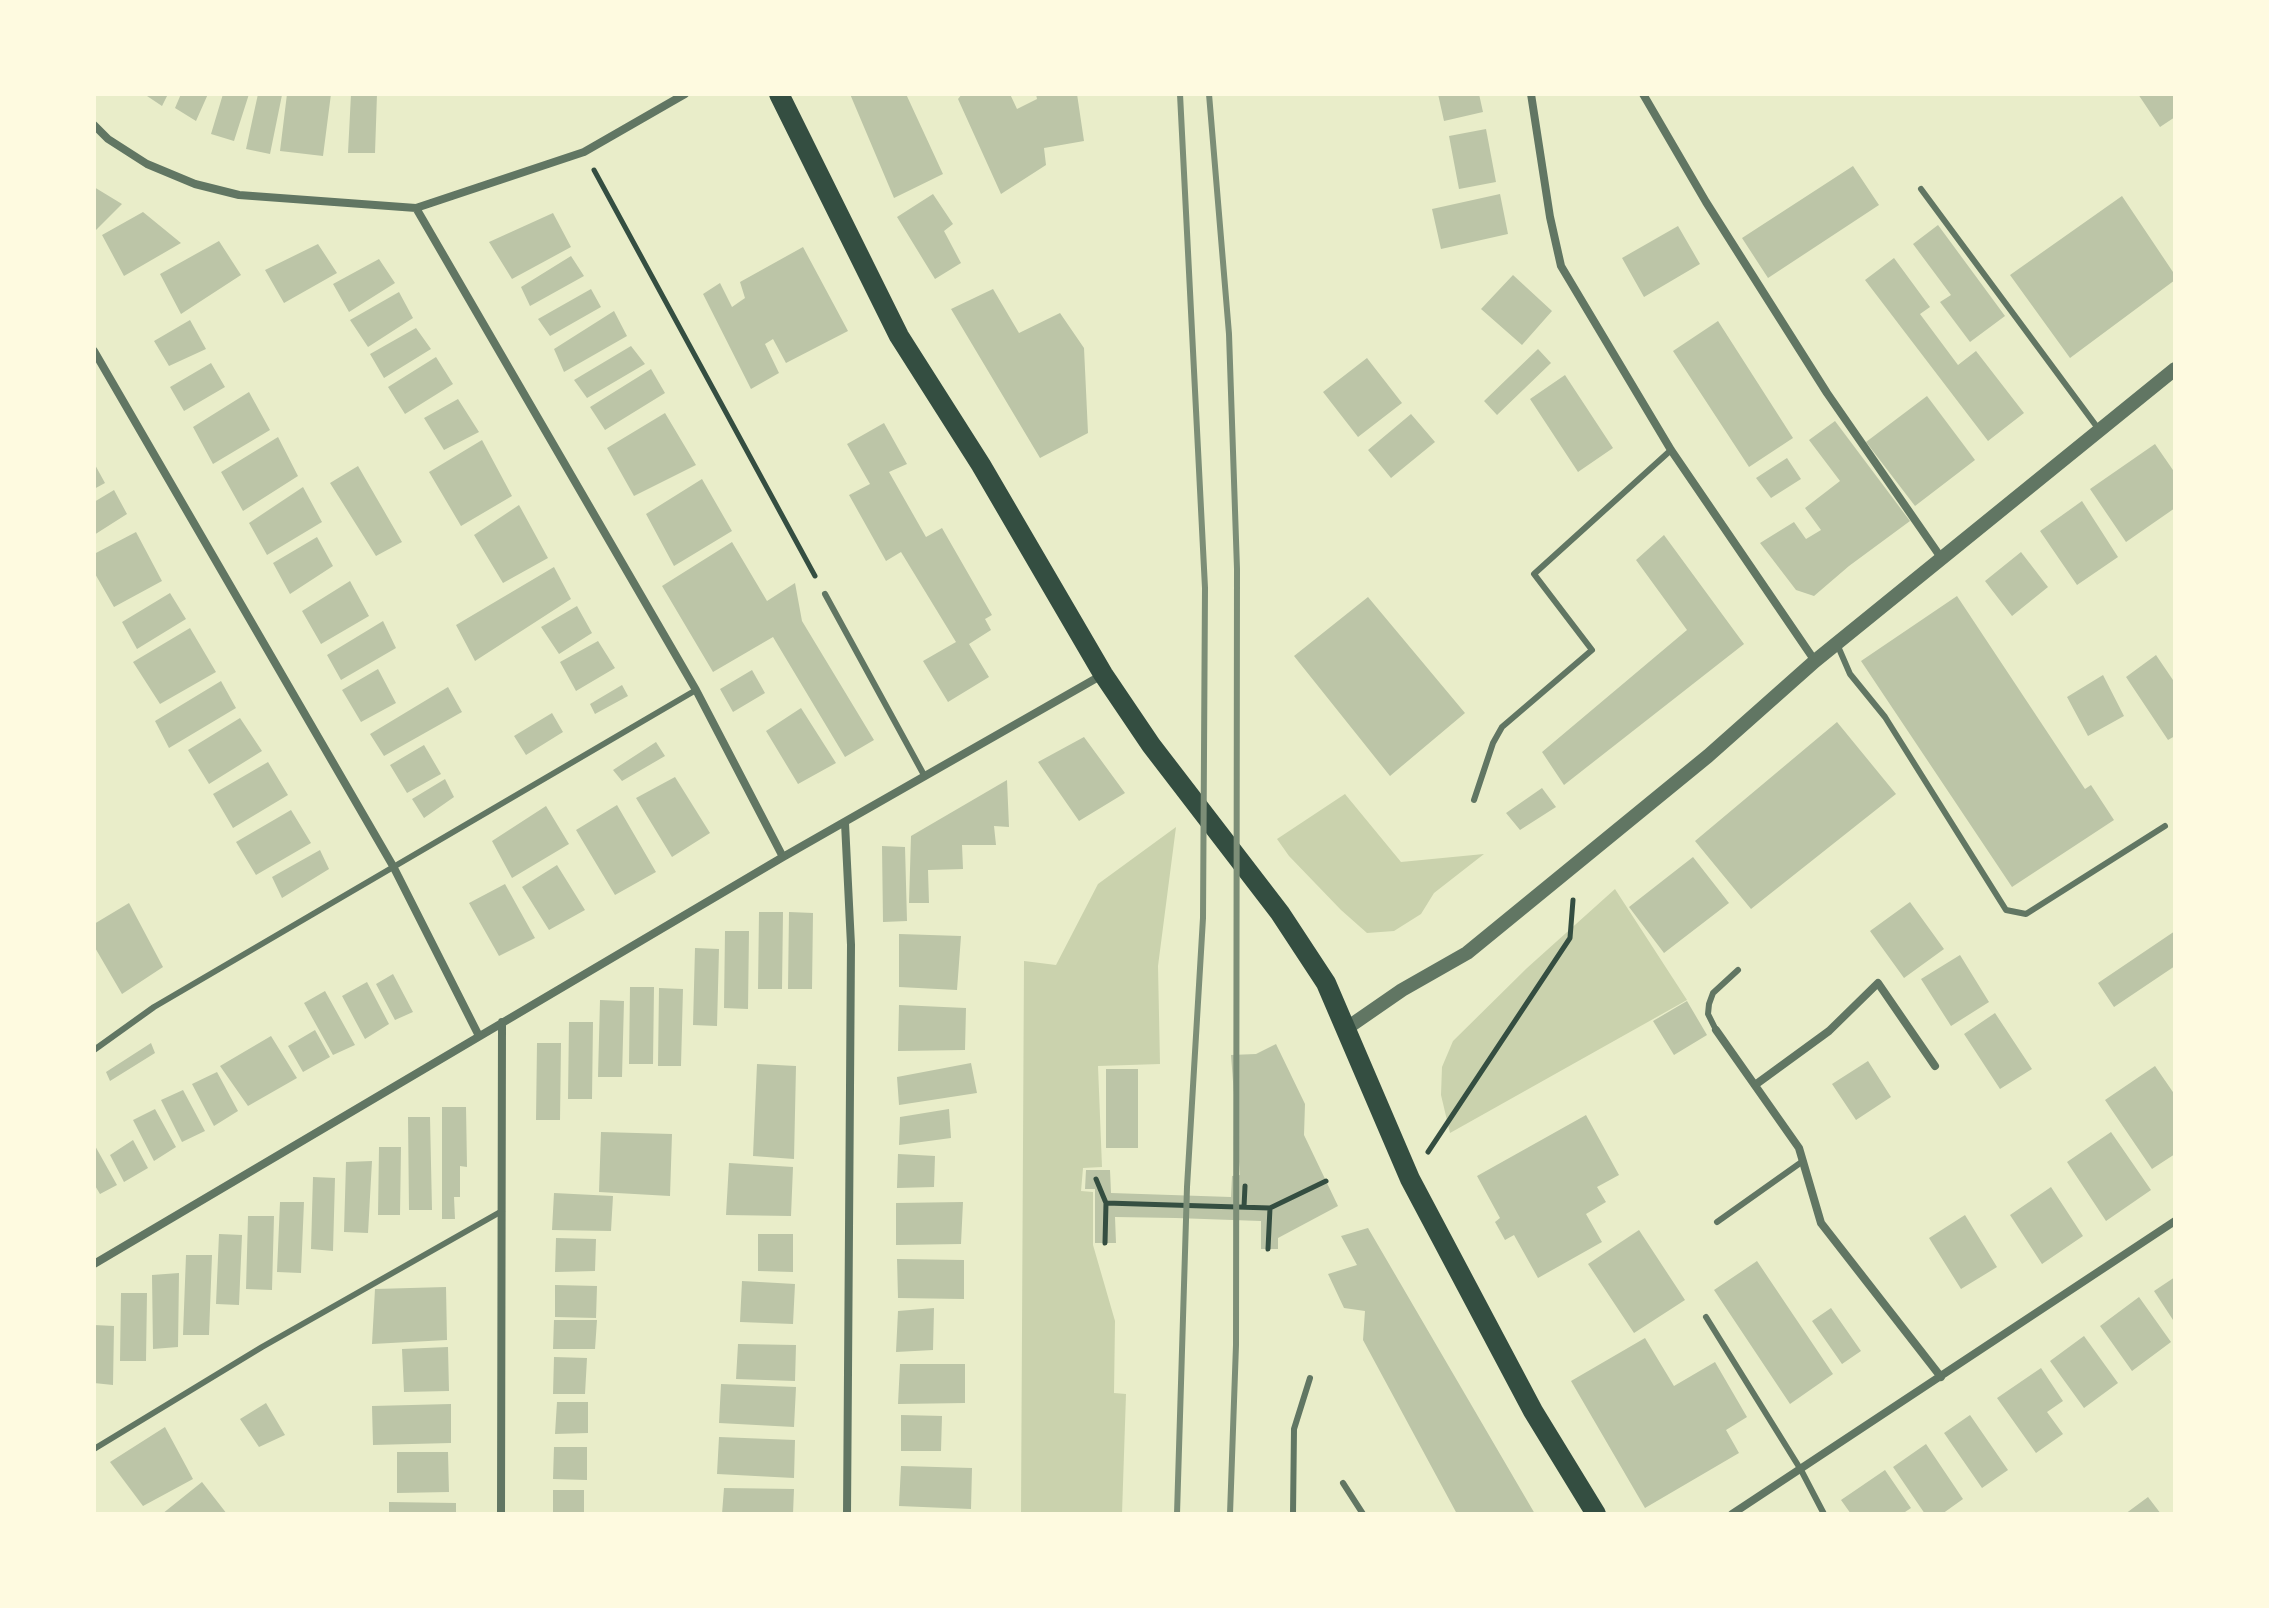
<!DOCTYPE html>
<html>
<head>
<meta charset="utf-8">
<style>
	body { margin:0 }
	#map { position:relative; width:2269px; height:1608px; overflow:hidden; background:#e9edc9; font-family:"IBM Plex Sans",sans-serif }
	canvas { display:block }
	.frame { position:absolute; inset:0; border:96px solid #fefae0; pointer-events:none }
</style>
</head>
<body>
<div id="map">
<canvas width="2269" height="1608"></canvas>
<div class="frame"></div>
</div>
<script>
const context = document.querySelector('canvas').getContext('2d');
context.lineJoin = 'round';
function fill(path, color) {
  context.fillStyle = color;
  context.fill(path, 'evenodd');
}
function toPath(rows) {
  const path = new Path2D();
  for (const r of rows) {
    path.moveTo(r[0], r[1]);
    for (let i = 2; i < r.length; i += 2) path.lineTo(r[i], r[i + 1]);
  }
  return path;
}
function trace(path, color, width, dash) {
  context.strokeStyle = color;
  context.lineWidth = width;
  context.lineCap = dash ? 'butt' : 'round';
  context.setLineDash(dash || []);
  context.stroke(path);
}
const green = toPath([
	[1345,794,1401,862,1484,854,1434,893,1421,914,1394,931,1367,933,1341,910,1289,856,1277,839],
	[1176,827,1158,966,1160,1064,1098,1066,1102,1167,1083,1168,1081,1191,1093,1192,1093,1245,1115,1321,1114,1393,1126,1394,1122,1514,1021,1514,1024,961,1056,965,1098,884],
	[1615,889,1687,1000,1450,1133,1441,1095,1442,1067,1453,1041,1527,968]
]);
const building = toPath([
	[144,94,168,94,162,106],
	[181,94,208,94,196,121,175,108],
	[223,94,249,94,234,141,211,134],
	[258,94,282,95,270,154,246,149],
	[287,94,331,94,323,156,280,151],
	[351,94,377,94,375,153,348,153],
	[850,94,906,94,943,174,894,198],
	[962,94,1010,94,1017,109,1037,99,1036,94,1077,94,1084,141,1044,148,1046,165,1001,194,958,99],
	[1438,94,1479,94,1483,112,1444,121],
	[2138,94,2175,94,2175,117,2160,127],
	[1486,129,1496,182,1459,189,1449,136],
	[1853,166,1879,205,1768,278,1742,238],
	[94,187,122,204,94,232],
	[933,194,953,224,944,231,961,263,935,279,897,217],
	[1500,194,1508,234,1441,249,1432,209],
	[2122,196,2175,275,2175,280,2070,358,2010,275],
	[143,212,181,243,124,276,102,235],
	[553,213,571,247,512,279,489,242],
	[1938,225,2005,316,1970,342,1940,302,1951,295,1913,244],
	[1678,226,1700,264,1644,297,1622,258],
	[219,241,241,275,181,314,160,274],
	[318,244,337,273,284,303,265,270],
	[803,247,848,331,786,363,773,339,765,344,779,373,751,389,703,294,720,283,732,307,745,298,740,282],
	[571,256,584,276,530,306,521,287],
	[1894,258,1930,307,1920,314,1958,365,1976,351,2024,413,1988,441,1865,280],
	[379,259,395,283,349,312,333,284],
	[1513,275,1552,311,1522,345,1481,309],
	[591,289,601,307,550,336,538,319],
	[993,289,1019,333,1060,313,1084,348,1088,433,1040,458,951,309],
	[399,292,413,318,368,347,350,320],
	[614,311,627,336,564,372,554,349],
	[190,320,206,349,169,366,154,341],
	[1718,321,1793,438,1749,467,1673,351],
	[416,328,431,349,384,378,370,354],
	[631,346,645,364,587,398,574,380],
	[1538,349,1551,363,1497,415,1484,401],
	[436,357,453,384,405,414,388,387],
	[1367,358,1402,403,1358,437,1323,392],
	[211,363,225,387,184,411,170,387],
	[651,369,665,393,605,430,590,407],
	[1565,375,1613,448,1578,472,1530,399],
	[249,392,270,430,213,464,193,427],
	[1927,396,1975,460,1915,506,1866,442],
	[458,399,479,432,444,450,424,418],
	[665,413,696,465,634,496,607,448],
	[1411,414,1435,442,1391,478,1368,450],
	[1835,421,1910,521,1849,566,1814,596,1796,590,1760,543,1794,522,1806,539,1821,530,1805,508,1840,481,1809,440],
	[884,423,907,464,889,472,926,537,942,528,992,615,985,619,991,630,969,644,989,677,948,702,923,661,956,642,901,552,886,561,849,495,870,484,847,444],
	[278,437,298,476,243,511,221,472],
	[482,440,512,496,461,526,429,472],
	[2155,444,2175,473,2175,508,2126,542,2090,489],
	[1787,458,1801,479,1771,498,1756,478],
	[94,463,105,483,94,489],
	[358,466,402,542,376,556,330,483],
	[702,479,732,531,674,566,646,514],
	[303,487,322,522,267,555,249,523],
	[114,490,127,514,94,535,94,502],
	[2082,501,2118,557,2077,585,2040,531],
	[519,505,548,558,503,583,474,535],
	[136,532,162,581,114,607,94,572,94,554],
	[1664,535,1744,644,1564,785,1542,752,1687,630,1636,560],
	[317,537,333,566,290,594,273,563],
	[732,542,767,601,795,583,802,621,874,740,845,757,773,637,713,672,662,586],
	[2021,552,2048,587,2012,616,1985,581],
	[554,567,571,599,475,661,456,625],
	[350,581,369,616,321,644,302,611],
	[170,593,186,619,137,649,122,622],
	[1957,596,2085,789,2091,785,2114,820,2012,887,1861,661],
	[1368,597,1465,713,1390,776,1294,656],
	[577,606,592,633,559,654,541,627],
	[383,621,396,648,341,680,327,655],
	[190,628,216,672,160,704,133,662],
	[598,641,615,668,576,691,560,662],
	[2156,655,2175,683,2175,736,2168,740,2126,677],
	[378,669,396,703,361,722,342,690],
	[752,670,765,693,733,712,720,689],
	[2103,675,2124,716,2088,736,2067,697],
	[221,681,236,708,169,748,155,721],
	[622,685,628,696,595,714,590,704],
	[448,687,462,712,384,756,370,734],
	[801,708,836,763,798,784,766,731],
	[552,713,563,732,526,755,514,736],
	[240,718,262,751,209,784,188,750],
	[1837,722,1896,794,1751,909,1695,841],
	[1084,737,1125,793,1079,821,1038,762],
	[656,742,665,756,622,781,613,770],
	[424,745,441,774,407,793,390,765],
	[268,762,288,795,233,828,213,794],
	[675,777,710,833,672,857,636,798],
	[445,779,454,797,424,818,412,799],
	[1007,780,1009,827,994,826,996,845,962,845,963,869,928,870,929,903,909,903,911,836],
	[1542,788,1556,807,1520,830,1506,813],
	[617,805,656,872,615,895,576,830],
	[546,806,569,844,512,878,492,841],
	[291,810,311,843,256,875,236,842],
	[882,846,905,847,907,921,883,922],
	[320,850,329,869,282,898,272,877],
	[1693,857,1729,903,1664,953,1629,907],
	[557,865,585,910,549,930,522,887],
	[505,884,535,938,499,956,469,903],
	[1910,902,1944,949,1904,978,1870,931],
	[129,903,163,967,122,994,94,946,94,924],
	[759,912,783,912,782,989,758,989],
	[789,912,813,913,812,989,788,989],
	[725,931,749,931,748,1009,724,1008],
	[2175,931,2175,966,2114,1007,2098,983],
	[899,934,961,936,957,990,899,987],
	[695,948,719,949,717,1026,693,1025],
	[1960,955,1989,1002,1951,1026,1921,979],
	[393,974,413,1012,395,1020,376,984],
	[367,982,389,1024,365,1039,342,996],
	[630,987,654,987,653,1064,629,1064],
	[659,988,683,989,681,1066,658,1066],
	[325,991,355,1045,333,1055,304,1003],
	[600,1000,624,1001,622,1077,598,1077],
	[1687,1001,1707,1035,1674,1055,1653,1021],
	[899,1005,966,1008,965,1050,898,1051],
	[1995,1013,2032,1069,2000,1089,1964,1034],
	[569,1022,593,1022,592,1099,568,1099],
	[315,1030,330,1057,303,1072,288,1046],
	[271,1036,297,1078,248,1106,220,1066],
	[151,1043,155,1053,110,1081,106,1072],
	[537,1043,561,1043,560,1120,536,1120],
	[1276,1044,1305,1104,1304,1135,1338,1206,1278,1238,1278,1249,1261,1249,1261,1221,1176,1218,1115,1217,1116,1243,1095,1243,1095,1189,1085,1189,1086,1170,1110,1170,1111,1193,1231,1197,1232,1176,1240,1175,1231,1055,1256,1054],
	[1868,1061,1891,1097,1856,1120,1832,1084],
	[971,1063,977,1093,899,1105,897,1077],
	[757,1064,796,1066,794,1159,753,1156],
	[2155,1066,2175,1095,2175,1154,2152,1169,2105,1100],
	[1106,1069,1138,1069,1138,1148,1106,1148],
	[217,1072,238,1111,214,1126,192,1084],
	[183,1090,205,1131,182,1142,161,1100],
	[442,1107,466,1107,467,1167,460,1166,460,1197,454,1197,455,1219,442,1219],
	[155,1109,176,1147,154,1161,133,1120],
	[949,1109,951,1138,899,1145,900,1117],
	[1586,1115,1619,1175,1597,1187,1606,1202,1586,1214,1602,1242,1538,1278,1514,1235,1505,1240,1495,1222,1500,1218,1477,1176],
	[408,1117,430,1117,432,1210,409,1210],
	[601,1132,672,1134,670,1196,599,1192],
	[2111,1132,2151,1190,2106,1221,2067,1162],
	[133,1140,148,1168,124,1182,110,1155],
	[94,1144,117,1185,100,1194,94,1184],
	[379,1147,401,1147,400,1215,378,1215],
	[898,1154,935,1156,934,1187,897,1188],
	[372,1161,368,1233,344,1232,346,1162],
	[729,1163,793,1167,791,1216,726,1215],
	[313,1177,335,1178,333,1251,311,1249],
	[2051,1187,2083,1236,2042,1264,2010,1215],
	[554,1193,613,1196,611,1231,552,1230],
	[280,1202,304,1202,301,1273,277,1272],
	[963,1202,961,1244,896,1245,896,1203],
	[1965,1215,1997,1267,1961,1289,1929,1238],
	[248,1216,274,1216,272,1290,246,1289],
	[1368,1228,1535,1514,1457,1514,1363,1340,1365,1311,1344,1308,1328,1274,1357,1265,1341,1236],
	[1639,1230,1685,1300,1634,1333,1588,1264],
	[219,1234,242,1235,239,1305,216,1304],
	[758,1234,793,1234,793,1272,758,1271],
	[556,1238,596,1239,595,1271,555,1272],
	[186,1255,212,1255,209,1335,183,1335],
	[897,1259,964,1260,964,1299,898,1298],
	[1757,1261,1833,1374,1790,1404,1714,1290],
	[179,1273,178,1347,153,1349,152,1275],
	[2175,1277,2175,1323,2154,1291],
	[742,1281,795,1284,793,1324,740,1322],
	[555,1285,597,1286,596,1318,555,1317],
	[446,1287,447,1340,372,1344,375,1289],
	[121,1293,147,1293,146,1361,120,1361],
	[2139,1297,2171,1342,2132,1371,2100,1326],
	[934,1308,933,1350,896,1352,898,1311],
	[1831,1308,1861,1351,1842,1364,1812,1321],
	[554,1320,597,1320,595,1349,553,1349],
	[94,1325,114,1326,113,1385,94,1383],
	[2084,1336,2118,1383,2084,1408,2050,1361],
	[1645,1338,1674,1386,1715,1362,1747,1417,1726,1430,1739,1453,1645,1508,1571,1381],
	[738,1344,796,1345,795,1381,736,1379],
	[448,1347,449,1391,404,1392,402,1349],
	[554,1357,587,1358,585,1394,553,1394],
	[900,1364,965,1364,965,1403,898,1404],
	[2041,1368,2063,1401,2047,1412,2063,1434,2036,1453,1997,1398],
	[721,1384,796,1387,794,1427,719,1423],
	[557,1402,588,1402,588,1433,555,1434],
	[266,1403,285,1435,259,1447,240,1419],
	[451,1404,451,1443,373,1445,372,1406],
	[901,1415,942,1416,941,1451,901,1451],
	[1970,1415,2008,1470,1982,1488,1944,1433],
	[165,1427,193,1479,143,1506,110,1462],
	[719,1437,795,1440,794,1478,717,1474],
	[1926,1444,1963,1499,1942,1514,1925,1514,1893,1467],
	[554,1447,587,1447,587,1480,553,1479],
	[397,1452,448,1452,449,1492,397,1493],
	[901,1466,972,1468,971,1509,899,1506],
	[1885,1470,1911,1508,1902,1514,1851,1514,1841,1500],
	[202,1482,227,1514,162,1514],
	[724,1488,794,1489,793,1514,722,1514],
	[553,1490,584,1490,584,1514,553,1514],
	[2148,1497,2161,1514,2125,1514],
	[389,1502,456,1503,456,1514,389,1514]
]);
const path = toPath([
	[594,170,815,576],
	[1428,1152,1570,938,1573,900],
	[1096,1179,1106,1203,1105,1243],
	[1106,1203,1270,1208,1326,1181],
	[1244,1207,1245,1186],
	[1268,1249,1270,1208]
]);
const service = toPath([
	[1921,189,2100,431],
	[825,594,924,775],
	[1837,644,1850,674,1885,717,2006,910,2026,914,2165,826],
	[1474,800,1493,743,1502,727,1592,650,1534,574,1671,450],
	[1716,1030,1708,1014,1709,1004,1713,993,1738,970],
	[94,1050,154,1007,696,690],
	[1717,1222,1803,1161],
	[1706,1317,1801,1470,1824,1514],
	[94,1449,262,1347,502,1211],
	[1343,1483,1363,1514],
	[1293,1514,1294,1429,1310,1378]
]);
const minor = toPath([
	[1531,94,1550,217,1561,266,1671,450,1815,661],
	[1643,94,1706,202,1827,393,1942,559],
	[94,125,108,139,147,164,195,184,239,195,416,208,584,152,685,94],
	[416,208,696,690,783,857],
	[94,351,393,866,479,1036],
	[845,823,851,945,847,1514],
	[1716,1030,1799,1148,1821,1223,1941,1377],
	[1755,1085,1829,1031,1878,983,1935,1066],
	[94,1264,783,857,1102,675],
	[501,1514,502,1022],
	[1732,1514,2175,1221]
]);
const tertiary = toPath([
	[1347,1028,1402,990,1467,953,1708,756,1815,661,2175,369]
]);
const primary = toPath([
	[779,94,899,336,981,465,1103,674,1151,745,1280,913,1326,983,1410,1179,1533,1411,1596,1514]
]);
const rail = toPath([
	[1209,94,1229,334,1237,569,1236,1345,1230,1514],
	[1177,1514,1187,1187,1203,918,1205,588,1180,94]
]);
fill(green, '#cad2ad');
fill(building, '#bcc5a7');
trace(path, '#344e41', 5);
trace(service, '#617663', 6);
trace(minor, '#617663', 8);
trace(tertiary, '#617663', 14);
trace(primary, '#344e41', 20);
trace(rail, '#7c8e77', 6);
</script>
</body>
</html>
